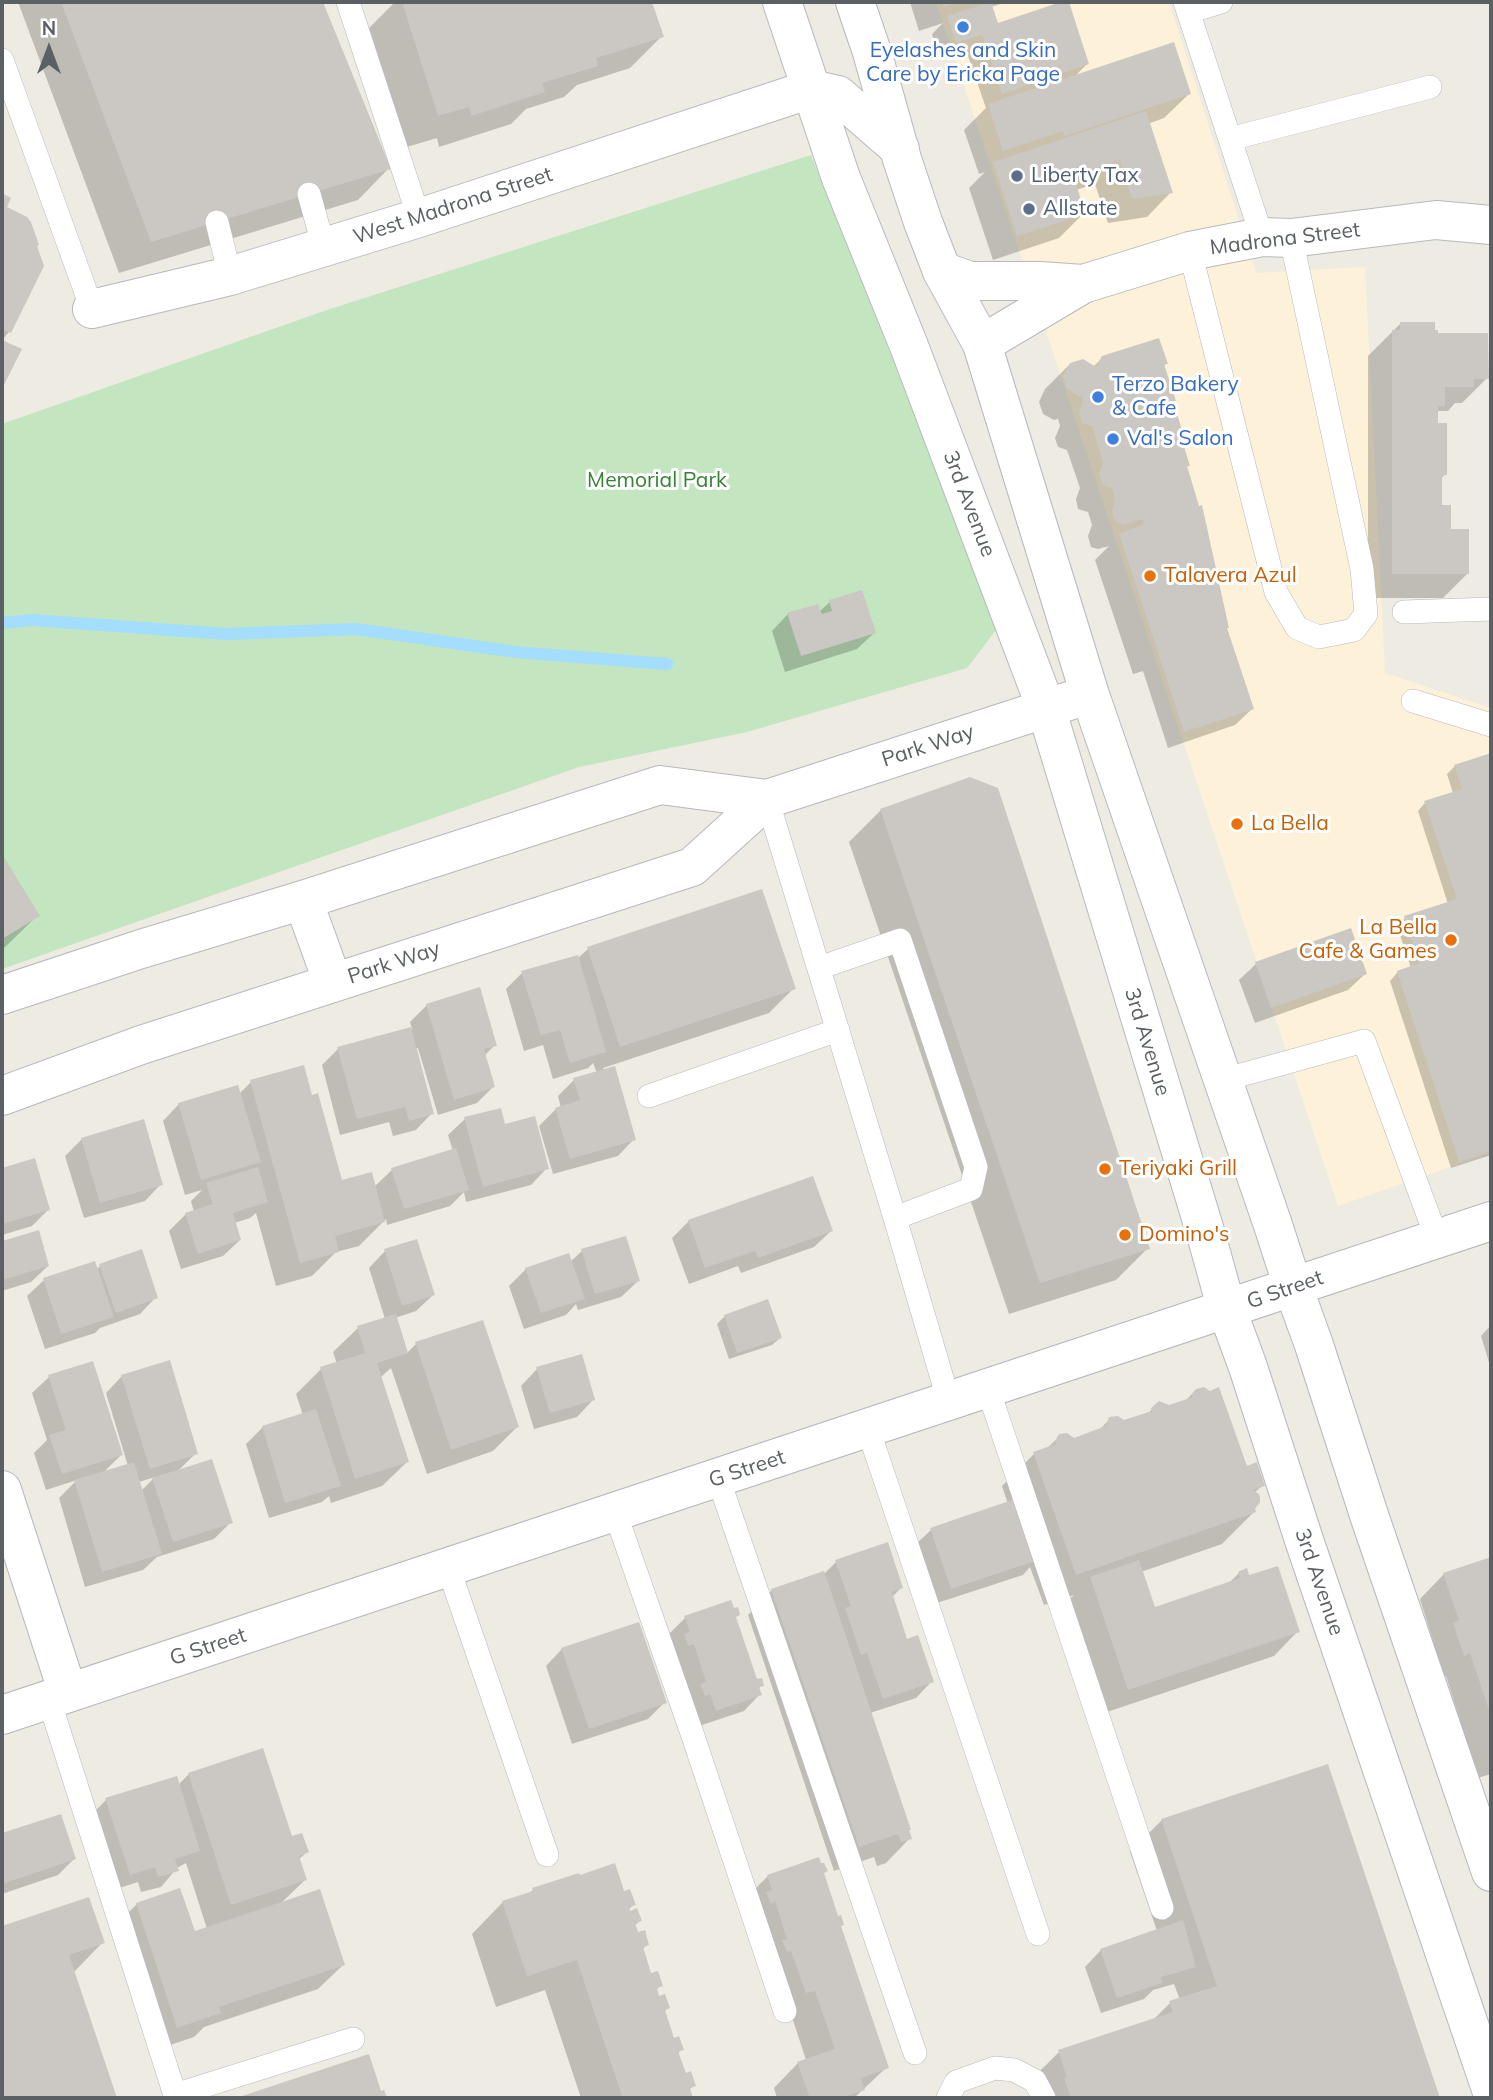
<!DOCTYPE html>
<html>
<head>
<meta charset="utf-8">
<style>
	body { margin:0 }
	#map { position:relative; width:1493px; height:2100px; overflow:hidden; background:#eeebe3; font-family:Mulish,sans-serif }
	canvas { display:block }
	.frame { position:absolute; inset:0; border:4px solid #5b6064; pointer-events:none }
	.north { position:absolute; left:14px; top:14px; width:70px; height:70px; -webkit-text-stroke:5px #fff; paint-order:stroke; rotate:0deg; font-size:19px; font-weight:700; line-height:28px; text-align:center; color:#5b6064 }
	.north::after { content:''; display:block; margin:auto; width:24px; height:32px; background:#5b6064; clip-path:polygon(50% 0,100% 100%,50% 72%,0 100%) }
</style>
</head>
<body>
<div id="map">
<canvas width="1493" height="2100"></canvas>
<div class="frame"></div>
<div class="north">N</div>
</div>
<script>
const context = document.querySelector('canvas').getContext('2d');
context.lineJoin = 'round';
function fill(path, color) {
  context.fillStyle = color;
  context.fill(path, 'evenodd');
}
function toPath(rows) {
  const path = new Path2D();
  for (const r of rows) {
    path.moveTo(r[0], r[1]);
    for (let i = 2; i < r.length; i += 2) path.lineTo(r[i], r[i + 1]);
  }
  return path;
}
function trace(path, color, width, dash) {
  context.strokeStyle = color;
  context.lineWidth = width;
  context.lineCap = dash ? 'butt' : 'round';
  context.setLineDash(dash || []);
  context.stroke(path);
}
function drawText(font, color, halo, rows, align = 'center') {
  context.font = font + ' Mulish,sans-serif';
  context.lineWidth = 6;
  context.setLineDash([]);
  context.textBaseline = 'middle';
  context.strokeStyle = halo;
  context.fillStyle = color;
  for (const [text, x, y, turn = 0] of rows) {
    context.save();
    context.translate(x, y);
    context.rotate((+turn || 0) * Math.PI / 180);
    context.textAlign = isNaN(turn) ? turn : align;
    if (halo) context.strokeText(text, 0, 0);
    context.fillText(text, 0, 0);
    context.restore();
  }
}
const commercial = toPath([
	[936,2,1169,2,1256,273,1365,267,1385,673,1491,708,1491,1153,1338,1206]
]);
const green = toPath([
	[811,155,971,555,996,630,967,668,747,732,579,767,2,969,2,424,327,310]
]);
const shadow = toPath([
	[18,2,321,2,389,168,358,200,119,273],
	[395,2,651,2,662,36,630,68,577,85,564,97,526,109,511,124,439,147,437,138,407,147,369,28],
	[910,2,1007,2,991,7,997,25,1067,2,1087,64,1074,77,1189,94,1164,118,1148,124,1171,192,1147,217,1108,223,1095,184,1076,190,1084,213,1059,238,993,260,969,188,985,172,979,174,964,130,986,108,966,50,940,59,932,34,943,23,919,31],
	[2,195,9,198,4,208,35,247,9,332,2,340],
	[1400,324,1433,332,1487,378,1462,403,1455,403,1448,411,1436,411,1436,425,1445,474,1441,479,1441,506,1467,574,1443,598,1368,598,1368,356],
	[1103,357,1166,364,1163,367,1174,401,1172,403,1178,431,1188,466,1186,468,1225,629,1252,709,1235,725,1168,748,1143,671,1133,674,1095,560,1109,546,1098,549,1091,547,1088,536,1092,525,1088,512,1078,509,1076,499,1080,488,1067,450,1058,447,1055,438,1060,426,1058,419,1054,420,1043,414,1039,402,1045,389,1070,364,1093,367],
	[830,602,874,633,857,649,785,672,772,631,788,614,819,612],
	[1491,755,1491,1155,1451,1168,1390,981,1397,973,1411,968,1397,926,1405,918,1448,904,1418,811,1425,803,1453,793,1447,774,1455,766],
	[881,810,1148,1248,1116,1280,1009,1314,849,842],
	[2,857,38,915,2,950],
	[588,949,794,988,769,1013,603,1068,634,1139,618,1156,553,1174,539,1126,556,1109,561,1108,558,1096,574,1080,597,1073,593,1063,588,1068,553,1079,543,1045,524,1051,506,989,522,973,577,959],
	[1256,964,1365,974,1348,990,1255,1023,1239,980],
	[427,1005,495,1045,484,1056,493,1087,477,1103,438,1115,418,1048,415,1049,432,1113,416,1130,393,1136,389,1122,340,1135,322,1065,338,1049,412,1029,410,1022],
	[251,1082,341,1182,374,1187,392,1170,453,1151,448,1135,465,1119,504,1126,547,1168,531,1185,466,1202,464,1192,450,1206,387,1225,386,1219,359,1246,336,1252,312,1276,276,1286,256,1213,250,1218,234,1223,240,1240,223,1256,181,1269,169,1231,186,1214,194,1212,191,1201,202,1190,185,1195,163,1121,179,1104,239,1094],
	[82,1139,161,1184,145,1201,84,1218,65,1156],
	[34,1160,48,1210,32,1226,2,1235,2,1169],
	[689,1221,831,1231,814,1247,741,1273,738,1266,689,1284,672,1238],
	[38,1232,48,1266,31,1282,2,1291,2,1243],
	[385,1251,433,1295,416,1311,395,1318,406,1354,416,1344,517,1427,493,1451,427,1474,391,1368,381,1377,407,1462,382,1486,331,1503,329,1496,322,1502,269,1518,246,1444,263,1427,303,1415,296,1394,321,1369,337,1364,333,1352,358,1328,385,1319,369,1268],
	[582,1251,638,1281,621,1297,578,1310,576,1304,566,1315,524,1329,509,1286,526,1269,570,1262],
	[100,1266,156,1297,140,1314,100,1328,95,1333,45,1349,27,1296,44,1280,96,1270],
	[725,1316,780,1338,772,1345,729,1359,717,1324],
	[1491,1325,1491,1369,1481,1336],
	[537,1369,593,1400,577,1417,534,1429,521,1386],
	[122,1376,196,1453,177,1472,231,1522,214,1539,157,1557,143,1570,85,1587,59,1498,77,1480,46,1490,34,1453,47,1440,32,1393,49,1377,121,1455,102,1474,128,1466,106,1393],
	[155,1477,141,1491,139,1482],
	[1196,1390,1246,1468,1263,1485,1254,1493,1254,1512,1222,1544,1141,1572,1153,1609,1228,1584,1239,1573,1248,1578,1298,1631,1274,1656,1104,1713,1066,1603,1074,1595,1044,1605,1030,1567,1023,1575,934,1604,914,1546,931,1530,1008,1504,1002,1486,1034,1454,1046,1449,1060,1436,1073,1440,1098,1431,1110,1419,1124,1422,1147,1414,1159,1403,1169,1407,1185,1401],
	[1491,1559,1491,1774,1478,1778,1446,1676,1439,1679,1429,1649,1434,1644,1420,1599,1444,1574],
	[836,1562,901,1588,892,1597,906,1641,932,1681,916,1698,870,1713,910,1838,886,1863,877,1866,874,1857,834,1871,748,1615,772,1590,824,1574],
	[685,1618,735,1618,756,1682,762,1685,758,1689,760,1694,744,1711,699,1726,669,1634],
	[562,1649,665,1702,648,1719,572,1744,546,1666],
	[1326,1766,1438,2098,1032,2098,1027,2084,1059,2052,1152,2021,1170,2003,1180,2000,1174,1984,1153,1990,1144,1999,1101,2013,1085,1967,1101,1950,1157,1931,1130,1852,1162,1820],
	[189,1774,291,1838,307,1852,298,1860,305,1880,280,1904,343,1965,318,1989,204,2027,194,2037,152,2051,112,1929,137,1904,193,1933,207,1929,186,1863,177,1868,161,1887,141,1892,138,1882,113,1890,90,1816,106,1800,178,1785],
	[60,1816,74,1859,58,1875,2,1894,2,1835],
	[823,1874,887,2067,854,2098,777,2098,774,2088,798,2063,806,2060,791,2014,743,1901,768,1876],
	[533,1890,623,1893,634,1904,628,1910,640,1921,634,1926,637,1935,647,1944,642,1950,650,1975,661,1985,656,1990,658,1998,668,2008,664,2012,673,2040,682,2049,677,2054,684,2075,694,2085,689,2090,691,2098,581,2098,545,1990,496,2007,472,1934,503,1902,528,1894],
	[88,1899,103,1942,73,1973,115,2098,2,2098,2,1928],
	[368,2056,380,2093,383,2092,385,2098,240,2098]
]);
const stream = toPath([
	[2,623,32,620,227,634,356,629,516,652,667,664]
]);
const building = toPath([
	[61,2,323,2,391,169,151,242],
	[402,2,652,2,664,37,596,58,598,66,542,83,545,92,471,116,469,107,438,116],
	[942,2,959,2,944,7],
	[991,2,998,23,1061,2,1069,2,1089,64,1002,94,982,35,956,43,947,16],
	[1174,42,1191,94,1064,136,1063,131,1003,151,988,104],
	[1146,111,1173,193,1132,199,1120,160,1073,176,1086,214,1017,236,993,162],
	[2,193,11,198,7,207,27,217,31,222,39,245,37,246,44,266,11,333,4,330,2,334],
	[1400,322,1435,322,1435,330,1438,330,1438,333,1488,333,1489,379,1474,379,1474,387,1445,387,1445,406,1438,406,1438,423,1447,423,1447,475,1442,475,1442,505,1451,505,1451,529,1469,529,1469,574,1392,574,1392,330,1400,330],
	[1159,338,1168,364,1164,364,1176,401,1173,401,1182,430,1179,430,1190,466,1187,466,1199,506,1202,505,1229,628,1227,628,1254,709,1184,732,1119,534,1154,520,1144,524,1143,519,1124,525,1115,522,1112,510,1115,500,1112,488,1102,484,1099,474,1103,463,1092,426,1082,423,1079,412,1083,400,1082,396,1080,397,1067,389,1063,376,1070,363,1083,359,1096,367,1102,356],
	[2,340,22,349,2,389],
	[862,590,876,633,801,656,787,613,818,604,822,614,832,611,829,600],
	[1491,753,1491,1151,1459,1162,1397,971,1419,963,1404,916,1457,899,1424,801,1462,789,1454,765],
	[970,777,998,788,1150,1249,1040,1283,880,809],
	[2,854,40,916,2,939],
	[762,889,796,989,620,1047,587,947],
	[1351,928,1367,974,1271,1008,1255,962],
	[578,955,606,1052,570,1063,560,1030,541,1035,521,971],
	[480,987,497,1046,484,1049,495,1087,454,1100,426,1004],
	[411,1027,434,1114,409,1121,405,1107,357,1119,337,1047],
	[304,1065,312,1095,318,1093,342,1180,372,1172,385,1222,335,1236,339,1252,300,1263,250,1080],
	[615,1066,636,1140,570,1159,555,1108,580,1100,573,1078],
	[238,1085,261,1162,201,1180,178,1103],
	[501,1108,505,1124,535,1116,549,1169,483,1187,464,1117],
	[144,1119,163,1185,100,1203,81,1138],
	[456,1148,469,1190,404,1209,391,1168],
	[35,1158,50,1210,2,1224,2,1168],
	[258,1167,268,1202,233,1213,241,1240,198,1254,185,1213,213,1204,206,1183],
	[813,1176,833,1231,758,1258,755,1251,705,1268,688,1220],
	[39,1230,49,1266,2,1280,2,1241],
	[626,1236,640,1281,595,1294,581,1249],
	[417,1239,435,1295,402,1306,384,1249],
	[142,1249,158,1298,116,1313,99,1264],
	[569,1253,585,1299,541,1313,525,1268],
	[95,1261,114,1317,61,1334,43,1278],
	[768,1299,782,1338,737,1353,724,1315],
	[396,1314,408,1353,377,1363,409,1462,355,1479,320,1367,365,1353,357,1326],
	[483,1320,519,1427,451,1450,415,1342],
	[582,1354,595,1400,550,1413,536,1367],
	[170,1360,198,1454,150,1469,121,1375],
	[93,1361,123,1455,62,1474,49,1435,66,1430,48,1375],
	[1204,1387,1210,1391,1219,1387,1247,1466,1257,1462,1265,1486,1253,1490,1259,1494,1260,1497,1260,1502,1255,1509,1256,1512,1076,1575,1033,1452,1056,1444,1055,1441,1059,1434,1067,1433,1074,1438,1106,1426,1109,1417,1118,1416,1124,1420,1152,1411,1151,1408,1159,1401,1169,1405,1193,1397,1191,1395,1196,1389],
	[316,1409,341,1486,285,1503,262,1426],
	[212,1459,233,1523,173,1542,152,1478],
	[134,1462,162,1554,102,1572,74,1480],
	[1021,1497,1041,1559,951,1589,930,1528],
	[888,1542,903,1588,892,1592,907,1639,918,1635,934,1682,883,1699,867,1653,861,1655,845,1608,851,1606,835,1560],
	[1491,1557,1491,1716,1470,1653,1464,1656,1453,1623,1459,1620,1443,1573],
	[1139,1560,1155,1607,1240,1578,1238,1572,1247,1568,1249,1575,1278,1566,1300,1632,1128,1690,1090,1577],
	[824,1571,911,1830,909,1830,912,1839,901,1842,898,1834,859,1847,771,1589],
	[731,1600,734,1608,738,1607,740,1615,736,1617,757,1679,762,1678,764,1686,759,1687,762,1695,716,1711,710,1694,705,1696,700,1684,706,1682,694,1644,688,1646,684,1634,690,1632,684,1616],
	[639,1622,667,1703,589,1729,561,1648],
	[263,1748,292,1836,302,1833,309,1852,299,1856,307,1880,231,1905,188,1773],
	[1328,1764,1440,2098,1071,2098,1064,2078,1067,2078,1058,2050,1173,2012,1169,2001,1217,1986,1161,1819],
	[177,1776,200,1851,175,1859,179,1871,158,1877,155,1867,130,1875,105,1798],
	[61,1814,76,1859,2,1884,2,1833],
	[819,1857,821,1863,824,1863,828,1871,824,1873,838,1916,841,1915,844,1925,841,1926,889,2068,861,2078,865,2090,840,2098,810,2098,797,2062,835,2049,815,1991,806,1993,791,1951,787,1952,782,1940,787,1939,775,1901,771,1904,766,1892,772,1890,767,1875],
	[615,1863,624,1891,630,1889,636,1905,629,1907,630,1911,637,1908,642,1921,635,1923,638,1932,645,1930,649,1945,643,1947,651,1973,658,1971,663,1986,657,1988,659,1996,665,1994,670,2008,665,2010,674,2038,679,2036,684,2050,678,2051,686,2073,691,2071,696,2086,690,2088,693,2098,617,2098,622,2096,577,1960,527,1976,502,1901,533,1891,532,1888,579,1873,580,1875],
	[180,1888,195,1931,320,1889,345,1965,219,2007,221,2013,177,2028,136,1903],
	[89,1897,105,1943,69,1955,117,2098,2,2098,2,1926],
	[1183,1920,1196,1967,1161,1977,1162,1983,1117,1998,1100,1949],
	[369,2054,381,2091,384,2090,387,2098,236,2098]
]);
const lane = toPath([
	[348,2,419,218],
	[1185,2,1262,237],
	[1188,12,1221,2],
	[2,60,92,309],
	[1230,139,1430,87],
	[309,194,324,248],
	[217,222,230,276],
	[1190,251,1276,592,1297,628,1319,637,1354,630,1366,614,1362,569,1291,238],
	[1404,612,1491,609],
	[1413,701,1491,725],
	[767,799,895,1218,949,1402],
	[819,968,900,940,976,1167,971,1189,895,1218],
	[1223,1080,1364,1041,1437,1239],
	[649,1096,838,1030],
	[988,1389,1162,1908],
	[868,1429,1038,1934],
	[718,1478,915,2053],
	[615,1512,694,1739,785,2011],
	[448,1567,547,1855],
	[49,1700,175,2095,353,2039],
	[948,2098,956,2082,995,2068,1014,2070,1035,2081,1044,2098]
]);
const street = toPath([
	[942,271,970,281,1040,281,1083,284],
	[92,309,230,276,419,218,811,89],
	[982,344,1083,284,1190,251,1262,237,1291,238,1436,220,1491,225],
	[2,1490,68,1693]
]);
const secondary = toPath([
	[782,2,841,178,909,346,1046,708,1205,1231,1227,1310,1248,1367,1304,1540,1491,2089],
	[855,2,872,52,902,159,923,222,942,271,982,344,1090,695,1273,1225,1293,1287,1314,1345,1370,1518,1491,1872],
	[811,89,838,95,900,149],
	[303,900,333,983],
	[2,995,141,949,303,900,660,785,767,799],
	[2,1096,141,1045,692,867,767,799,1069,701],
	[2,1715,1491,1221]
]);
const markers = [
	[963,27,7,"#3f7fe0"],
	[1017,176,7,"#5c6f8a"],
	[1029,209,7,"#5c6f8a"],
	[1098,397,7,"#3f7fe0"],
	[1113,439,7,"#3f7fe0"],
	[1150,576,7,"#e8710a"],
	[1237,824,7,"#e8710a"],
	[1451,940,7,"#e8710a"],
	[1105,1169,7,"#e8710a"],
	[1125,1235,7,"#e8710a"]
];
const shopNames = [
	["Eyelashes and Skin",963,51,"center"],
	["Care by Ericka Page",963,75,"center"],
	["Terzo Bakery",1112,385],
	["& Cafe",1112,409],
	["Val's Salon",1127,439]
];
const serviceNames = [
	["Liberty Tax",1031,176],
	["Allstate",1043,209]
];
const streetNames = [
	["West Madrona Street",453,206,-18],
	["Madrona Street",1285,239,-7],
	["3rd Avenue",969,504,69],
	["Park Way",928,746,-18],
	["Park Way",394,963,-18],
	["3rd Avenue",1147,1042,73],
	["G Street",1285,1290,-19],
	["G Street",747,1469,-18],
	["3rd Avenue",1319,1582,71],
	["G Street",208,1647,-18]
];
const parkNames = [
	["Memorial Park",657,481]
];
const foodNames = [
	["Talavera Azul",1164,576],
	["La Bella",1251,824],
	["La Bella",1437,928,"right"],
	["Cafe & Games",1437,952,"right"],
	["Teriyaki Grill",1119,1169],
	["Domino's",1139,1235]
];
fill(commercial, '#fdf2d9');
fill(green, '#c3e5c0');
fill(shadow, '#0003');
trace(stream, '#a4ddfd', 12);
fill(building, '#cbc7c2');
trace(lane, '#b6b9bd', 24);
trace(street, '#b6b9bd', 40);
trace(secondary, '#b5b9bd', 40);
trace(lane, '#fff', 23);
trace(street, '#fff', 38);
trace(secondary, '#fff', 38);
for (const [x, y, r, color] of markers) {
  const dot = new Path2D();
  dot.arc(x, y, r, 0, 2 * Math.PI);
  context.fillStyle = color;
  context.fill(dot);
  trace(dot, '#fff', 2.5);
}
drawText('21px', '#366cbe', '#fff', shopNames, 'left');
drawText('21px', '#4e5e75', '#fff', serviceNames, 'left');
drawText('21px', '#5b6064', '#fff', streetNames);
drawText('21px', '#378135', '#fff', parkNames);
drawText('21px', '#c56008', '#fff', foodNames, 'left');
</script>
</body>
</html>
